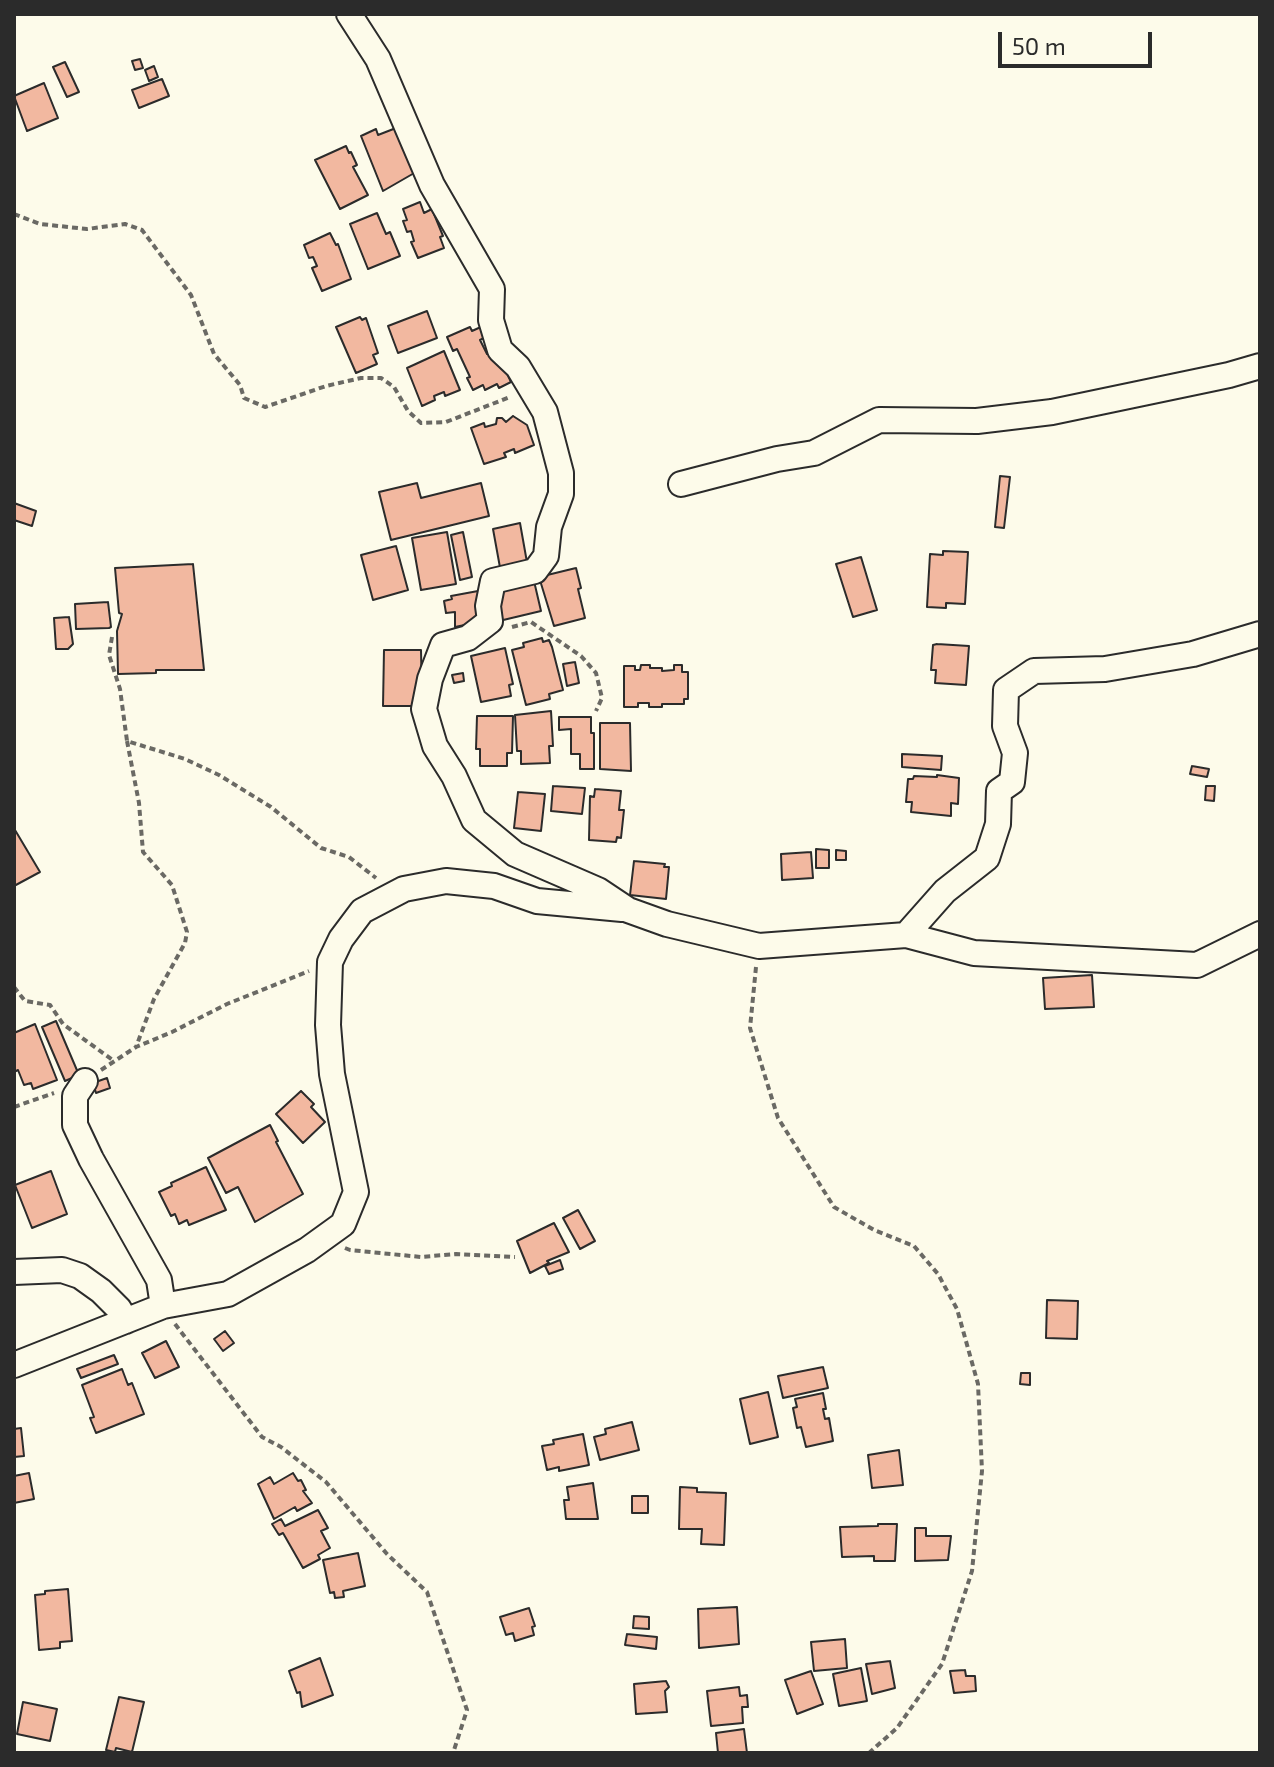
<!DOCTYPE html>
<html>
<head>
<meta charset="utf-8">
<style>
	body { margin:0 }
	#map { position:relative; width:1274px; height:1767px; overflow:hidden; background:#fdfbea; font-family:"Exo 2",sans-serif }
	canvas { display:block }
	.frame { position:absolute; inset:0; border:16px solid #2b2b2b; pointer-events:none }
	.scale { position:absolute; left:998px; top:32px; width:154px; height:36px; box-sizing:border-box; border:4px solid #2b2b2b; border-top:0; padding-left:10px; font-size:24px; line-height:28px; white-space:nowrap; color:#2b2b2b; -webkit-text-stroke:6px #fdfbea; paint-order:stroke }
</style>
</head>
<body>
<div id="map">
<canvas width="1274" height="1767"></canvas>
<div class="frame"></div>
<div class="scale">50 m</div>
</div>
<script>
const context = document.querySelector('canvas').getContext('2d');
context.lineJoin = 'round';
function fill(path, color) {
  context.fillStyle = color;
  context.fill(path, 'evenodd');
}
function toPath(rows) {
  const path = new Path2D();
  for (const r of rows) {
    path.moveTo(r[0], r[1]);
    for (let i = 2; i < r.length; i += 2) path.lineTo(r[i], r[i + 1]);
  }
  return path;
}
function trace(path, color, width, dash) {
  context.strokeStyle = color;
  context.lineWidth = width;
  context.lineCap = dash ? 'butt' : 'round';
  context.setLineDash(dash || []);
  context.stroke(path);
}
const building = toPath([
	[140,59,143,68,135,70,132,61,140,59],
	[65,62,79,92,67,97,53,67,65,62],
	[154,66,158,77,149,81,145,70,154,66],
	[162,79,169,96,139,108,132,90,162,79],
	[44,83,58,118,27,131,14,96,44,83],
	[396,128,416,172,383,191,361,136,376,129,378,135,396,128],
	[346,146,349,153,351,152,357,165,353,167,368,195,340,209,315,160,346,146],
	[420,202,424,213,432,209,443,236,440,237,444,248,418,258,411,242,414,241,411,231,407,232,403,221,407,220,403,209,420,202],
	[377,213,386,234,390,232,400,256,368,269,350,224,377,213],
	[330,233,336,245,338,244,351,279,322,291,312,268,317,266,313,257,309,258,304,245,330,233],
	[427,311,437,338,398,353,388,326,427,311],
	[360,317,362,320,366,318,378,353,373,355,377,364,356,373,336,327,360,317],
	[483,326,488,336,480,340,487,354,492,352,498,365,502,363,511,382,499,388,497,384,485,390,483,385,473,390,467,378,470,377,457,349,453,351,447,337,470,327,472,331,483,326],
	[444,351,460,390,445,396,444,392,434,396,435,400,422,406,407,368,444,351],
	[513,416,527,425,534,445,515,453,514,449,504,453,506,457,484,464,471,428,484,423,485,427,496,424,497,418,502,418,506,422,513,416],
	[1000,476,1010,477,1004,528,995,527,1000,476],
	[417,483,421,498,481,483,489,516,391,540,379,492,417,483],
	[14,503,36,511,32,526,14,520,14,503],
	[520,523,528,568,501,573,493,529,520,523],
	[447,532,456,584,421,590,412,538,447,532],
	[463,532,472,577,460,580,451,535,463,532],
	[396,546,408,590,373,600,361,555,396,546],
	[943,551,968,552,965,604,946,603,946,608,927,607,930,554,943,555,943,551],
	[861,557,877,610,853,617,836,564,861,557],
	[193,564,204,670,156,670,156,673,118,674,117,631,122,614,119,613,115,568,193,564],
	[576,568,581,588,578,589,585,618,554,626,539,577,576,568],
	[534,581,541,611,499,621,492,591,534,581],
	[478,591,484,621,455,627,455,612,446,613,444,601,452,599,451,596,478,591],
	[108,602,111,627,109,628,76,629,75,604,108,602],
	[69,617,73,644,68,649,56,649,54,618,69,617],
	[542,638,543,642,549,640,552,647,563,690,549,694,550,699,526,705,512,650,524,647,523,643,542,638],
	[937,644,969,646,966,685,935,683,936,670,931,670,933,645,937,644],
	[505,648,513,684,509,685,511,696,481,702,471,656,505,648],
	[384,650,421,650,422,699,418,706,383,706,384,650],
	[575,662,579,683,567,686,563,664,575,662],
	[641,665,650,665,650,668,662,668,662,671,674,670,674,665,682,665,682,672,688,672,688,699,684,699,684,704,662,704,662,707,649,707,649,703,638,703,638,707,624,707,624,666,635,666,635,670,640,670,641,665],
	[463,673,464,681,454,683,452,675,463,673],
	[551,711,553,746,549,746,550,763,521,764,521,751,517,751,515,715,551,711],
	[477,716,513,716,512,753,507,753,507,766,480,766,480,749,476,749,477,716],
	[559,717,591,717,591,733,594,733,594,769,580,769,580,754,571,754,571,729,559,730,559,717],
	[600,723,630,723,631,771,600,769,600,723],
	[902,754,942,756,941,770,902,767,902,754],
	[1192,766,1209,769,1207,777,1190,774,1192,766],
	[937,775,959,778,958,804,951,803,951,816,911,812,912,802,906,802,908,779,913,779,914,776,937,777,937,775],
	[553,786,585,788,582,814,551,811,553,786],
	[1206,786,1215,786,1214,801,1205,800,1206,786],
	[595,789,621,791,619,810,624,810,621,838,617,837,616,842,589,840,590,796,594,797,595,789],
	[518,792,545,794,541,831,514,828,518,792],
	[15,830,40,872,14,886,14,830,15,830],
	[816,849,829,850,829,868,816,868,816,849],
	[836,850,846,851,846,860,836,860,836,850],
	[811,852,813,878,782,880,781,854,811,852],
	[634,861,665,864,664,867,669,867,666,899,630,895,634,861],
	[1092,975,1094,1007,1045,1009,1043,978,1092,975],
	[56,1021,79,1075,65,1081,42,1027,56,1021],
	[35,1024,57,1080,33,1089,31,1083,24,1085,18,1070,14,1072,14,1033,35,1024],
	[107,1078,110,1088,96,1093,93,1083,107,1078],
	[301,1091,314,1104,311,1107,325,1122,303,1143,276,1114,301,1091],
	[270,1125,278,1141,276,1142,303,1194,255,1222,238,1187,226,1193,208,1158,270,1125],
	[206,1167,226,1210,189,1225,187,1220,179,1224,175,1214,171,1216,159,1192,172,1186,171,1183,206,1167],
	[51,1171,67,1214,32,1228,15,1185,51,1171],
	[578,1210,595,1241,580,1249,563,1218,578,1210],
	[554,1223,569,1252,547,1261,549,1263,530,1273,517,1241,554,1223],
	[560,1260,563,1269,549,1274,545,1266,560,1260],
	[1047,1300,1078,1301,1077,1339,1046,1338,1047,1300],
	[225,1331,234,1343,223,1351,214,1339,225,1331],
	[166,1341,179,1367,155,1378,142,1353,166,1341],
	[114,1355,118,1364,81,1378,77,1369,114,1355],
	[823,1367,828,1388,783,1398,778,1376,823,1367],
	[122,1369,128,1385,132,1383,144,1414,96,1433,90,1418,94,1417,82,1385,122,1369],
	[1021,1373,1030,1373,1030,1385,1020,1384,1021,1373],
	[768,1392,778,1437,750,1444,740,1399,768,1392],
	[823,1393,826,1409,823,1409,825,1419,829,1418,833,1441,806,1447,801,1427,797,1428,793,1408,797,1407,795,1399,823,1393],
	[632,1422,639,1450,600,1460,594,1437,606,1434,605,1429,632,1422],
	[21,1428,24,1456,14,1457,14,1429,21,1428],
	[583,1434,589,1465,559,1471,559,1467,547,1470,542,1446,554,1444,553,1440,583,1434],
	[899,1450,903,1485,872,1488,868,1455,899,1450],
	[29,1473,34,1499,14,1503,14,1476,29,1473],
	[293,1473,298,1481,301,1480,306,1490,303,1491,312,1503,297,1511,295,1507,274,1519,258,1484,270,1477,274,1484,293,1473],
	[593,1483,598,1519,566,1519,564,1500,569,1500,567,1487,593,1483],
	[680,1487,697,1488,697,1492,726,1493,724,1545,701,1544,702,1529,679,1529,680,1487],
	[632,1496,648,1496,648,1513,632,1513,632,1496],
	[318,1510,328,1528,321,1531,330,1548,318,1555,320,1559,303,1568,283,1533,279,1535,272,1524,281,1519,285,1526,318,1510],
	[878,1524,897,1524,895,1561,874,1561,874,1556,842,1557,840,1527,878,1526,878,1524],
	[915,1528,926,1528,926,1536,951,1536,948,1560,915,1561,915,1528],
	[358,1553,365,1586,343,1591,344,1597,335,1598,334,1592,330,1593,323,1560,358,1553],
	[68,1589,72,1641,60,1642,60,1648,39,1650,35,1595,45,1594,45,1591,68,1589],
	[737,1607,739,1644,699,1648,698,1609,737,1607],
	[529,1608,535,1626,532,1627,534,1635,515,1641,513,1633,506,1635,500,1617,529,1608],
	[634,1616,649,1617,649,1629,633,1628,634,1616],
	[627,1634,657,1637,656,1649,625,1645,627,1634],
	[845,1639,847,1668,814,1671,811,1642,845,1639],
	[320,1658,333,1695,302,1707,300,1692,297,1693,289,1671,320,1658],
	[890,1661,895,1688,872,1694,866,1664,890,1661],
	[861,1668,867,1701,839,1706,833,1674,861,1668],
	[965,1670,966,1676,975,1676,976,1691,954,1693,950,1671,965,1670],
	[811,1671,823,1704,797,1714,785,1680,811,1671],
	[666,1681,669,1687,665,1691,667,1712,636,1714,634,1684,666,1681],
	[739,1687,740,1696,747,1695,748,1707,742,1707,743,1723,711,1726,707,1691,739,1687],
	[119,1697,144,1702,132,1752,116,1748,115,1752,106,1750,119,1697],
	[23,1702,57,1709,50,1741,17,1734,23,1702],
	[744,1729,747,1753,718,1753,716,1733,744,1729]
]);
const path = toPath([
	[14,214,40,224,87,229,125,224,142,230,191,295,214,354,240,385,244,398,265,407,326,386,361,378,381,378,394,387,408,411,421,423,446,422,510,397],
	[512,627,531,622,581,656,596,673,602,698,596,711],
	[112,637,109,655,120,689,127,741,185,759,219,775,271,807,321,848,349,857,376,878],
	[127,741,139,803,143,852,172,885,187,932,185,943,154,999,136,1047],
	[756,967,750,1028,778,1118,834,1207,874,1230,914,1246,938,1274,957,1309,978,1384,982,1471,972,1571,942,1664,897,1728,869,1753],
	[14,987,25,1001,50,1005,63,1024,114,1061],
	[101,1070,136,1047,172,1032,227,1004,309,971],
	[14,1107,54,1093],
	[345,1248,350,1250,421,1257,456,1254,515,1257],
	[175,1324,262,1437,281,1447,326,1482,387,1554,427,1592,467,1710,453,1753]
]);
const minor = toPath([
	[349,14,378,59,432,185,492,289,491,320,500,350,518,367,545,412,561,473,561,494,549,527,546,556,535,571,493,581,488,606,490,621,468,638,443,645,430,679,424,709,435,746,454,776,474,820,515,854,598,890,628,910,667,924,759,946,906,935,945,891,987,858,998,824,999,791,1012,782,1015,753,1005,726,1006,690,1034,671,1105,669,1193,654,1260,634],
	[681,484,777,459,814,453,879,420,977,421,1052,412,1229,375,1260,366],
	[906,935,974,953,1197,965,1260,934],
	[85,1081,75,1096,75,1125,91,1159,159,1280,163,1306],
	[14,1272,62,1270,80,1276,101,1291,119,1309,126,1321],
	[14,1365,163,1306,228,1294,307,1250,343,1224,356,1192,332,1074,328,1025,330,962,341,939,362,911,404,889,446,881,494,886,537,901,622,909]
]);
fill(building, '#f2b8a0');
trace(building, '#2b2b2b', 2);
trace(minor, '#2b2b2b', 28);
trace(path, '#6a6964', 4, [6, 4]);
trace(minor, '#fdfbea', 24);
</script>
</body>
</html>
